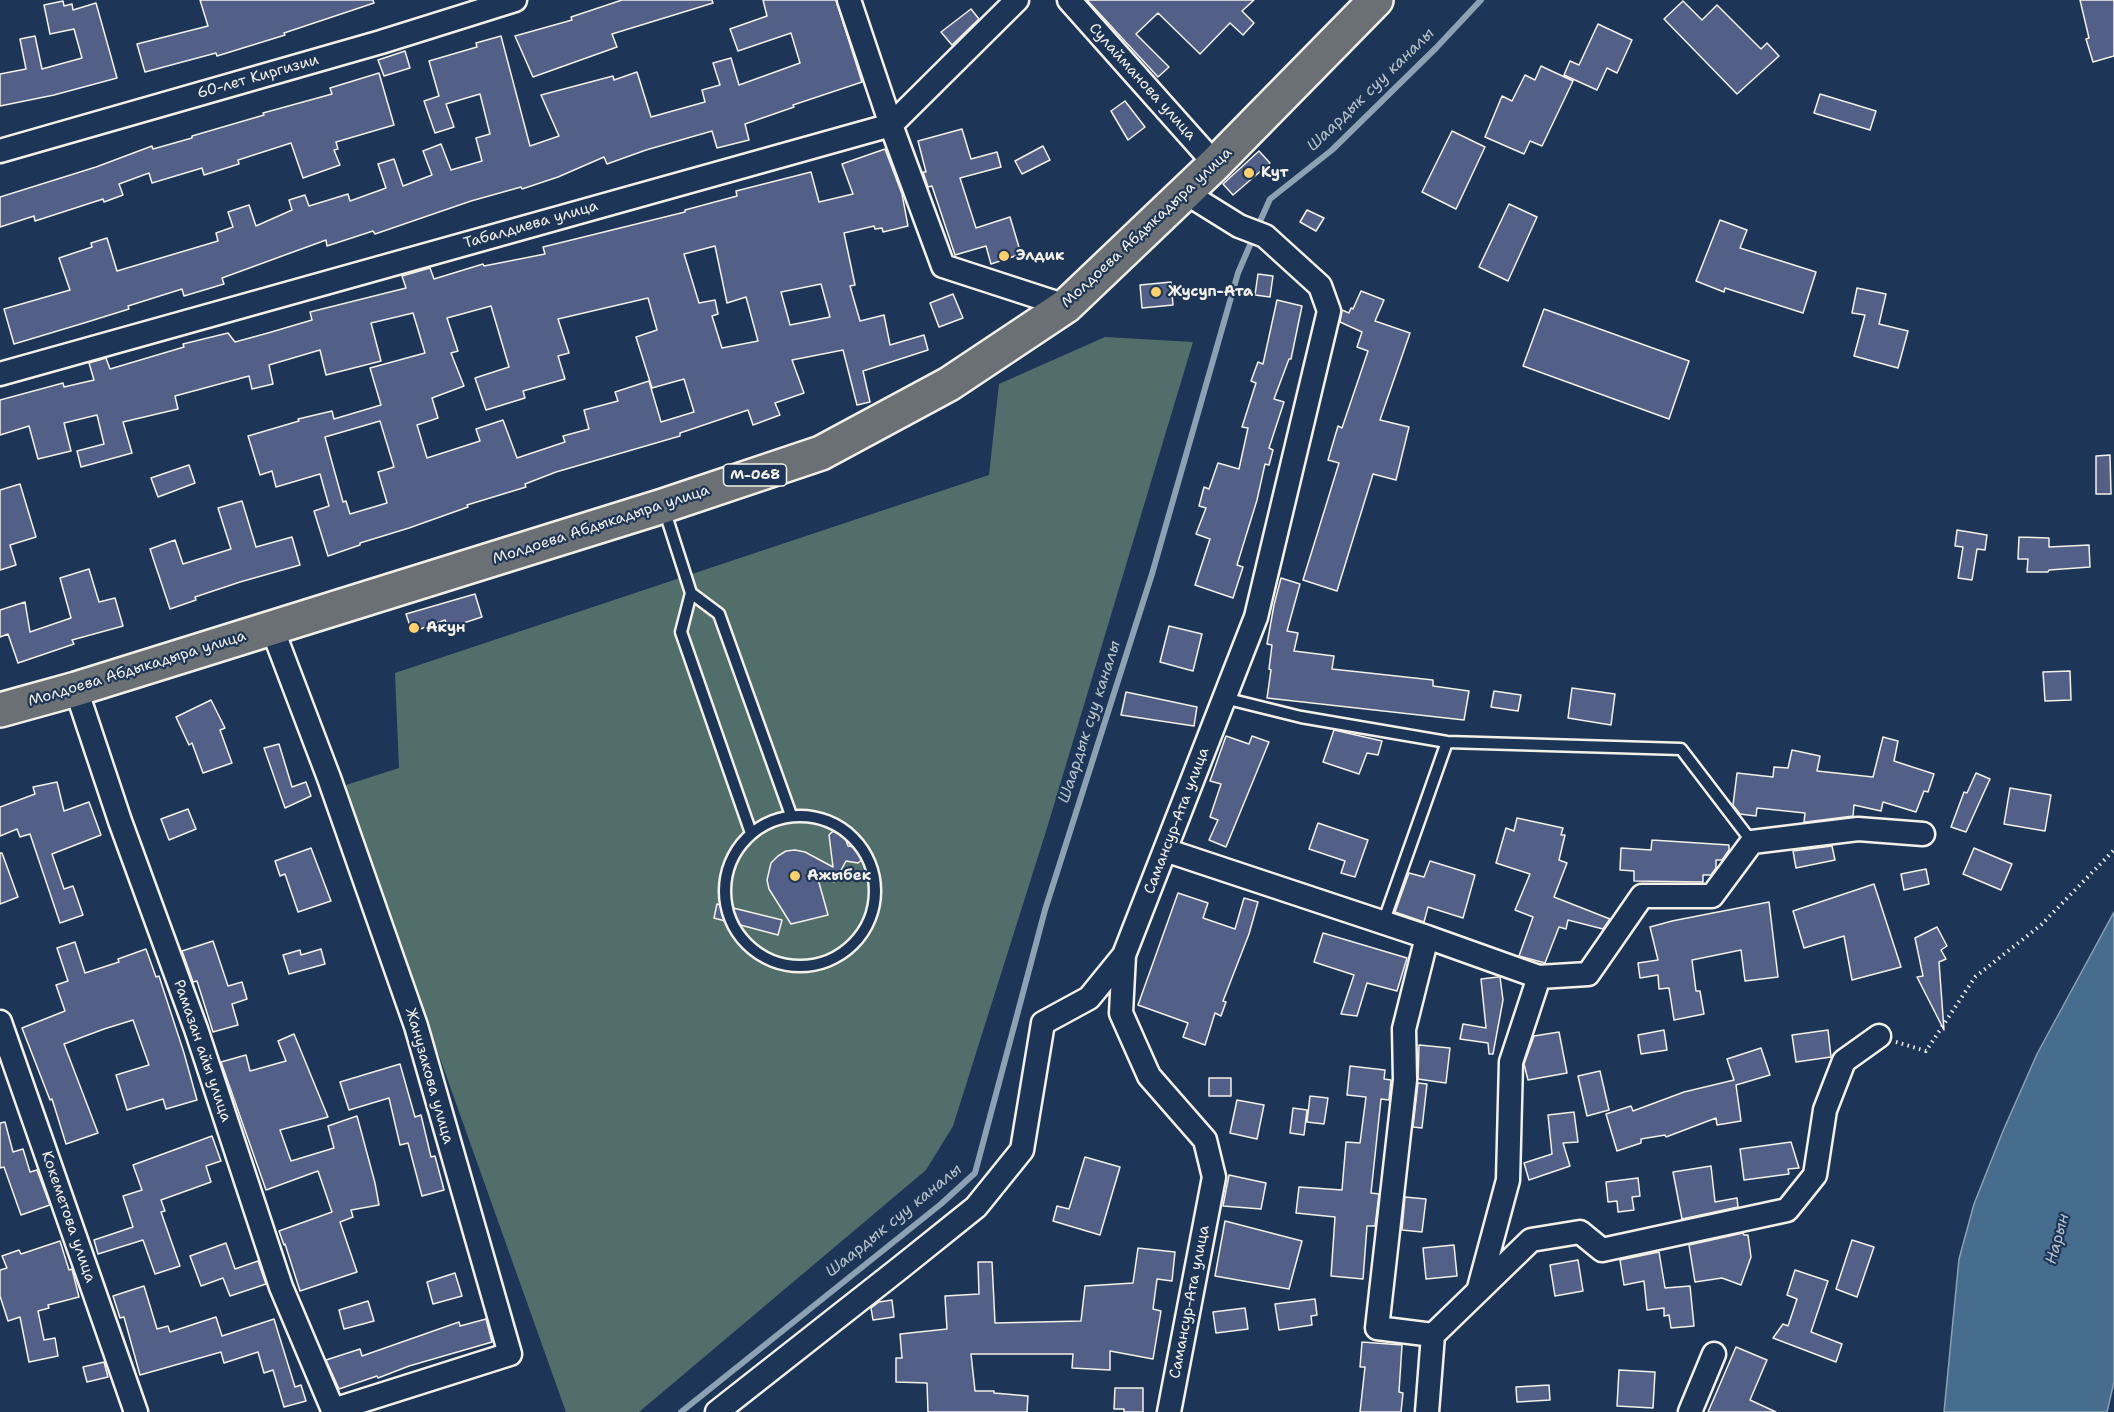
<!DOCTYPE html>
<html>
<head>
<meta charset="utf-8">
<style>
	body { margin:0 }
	canvas { display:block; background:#1d3557 }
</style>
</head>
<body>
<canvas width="2114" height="1412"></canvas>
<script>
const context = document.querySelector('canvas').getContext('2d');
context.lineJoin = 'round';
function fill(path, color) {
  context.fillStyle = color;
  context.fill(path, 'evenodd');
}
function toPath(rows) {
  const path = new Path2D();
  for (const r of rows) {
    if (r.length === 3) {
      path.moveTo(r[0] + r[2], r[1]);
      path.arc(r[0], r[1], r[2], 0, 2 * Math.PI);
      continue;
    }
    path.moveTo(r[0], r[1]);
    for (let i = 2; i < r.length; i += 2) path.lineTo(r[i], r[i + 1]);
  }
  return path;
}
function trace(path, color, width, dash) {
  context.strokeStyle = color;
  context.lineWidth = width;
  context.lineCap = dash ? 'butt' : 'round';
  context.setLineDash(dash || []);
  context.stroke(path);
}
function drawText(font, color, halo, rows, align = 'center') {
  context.font = font + ' "Shantell Sans",sans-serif';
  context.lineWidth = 4.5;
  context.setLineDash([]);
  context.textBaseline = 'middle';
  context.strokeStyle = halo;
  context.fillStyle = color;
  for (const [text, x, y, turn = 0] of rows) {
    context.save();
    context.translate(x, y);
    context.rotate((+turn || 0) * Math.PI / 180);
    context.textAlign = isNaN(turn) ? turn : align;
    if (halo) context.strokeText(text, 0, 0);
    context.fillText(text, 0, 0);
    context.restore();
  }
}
const green = toPath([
	[1105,337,1193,342,1047,828,953,1126,926,1170,639,1412,566,1412,343,786,399,768,395,673,989,475,999,384]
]);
const water = toPath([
	[2114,912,2114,1382,2107,1412,1944,1412,1959,1259,1974,1204,2003,1131,2037,1054,2114,912]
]);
const stream = toPath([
	[1257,228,1270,199,1332,150,1436,48,1481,0],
	[681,1412,941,1204,975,1173,1045,910,1152,574,1238,273,1253,238]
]);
const building = toPath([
	[200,0,373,0,374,3,284,33,285,35,217,56,216,53,145,72,137,44,208,26,200,0],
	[622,0,712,0,713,3,612,34,617,47,533,77,515,36,572,20,571,17,622,0],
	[763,0,836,0,862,82,793,105,794,107,745,124,749,140,717,148,712,131,646,150,607,164,604,157,558,177,522,189,521,187,471,201,375,234,373,231,327,246,326,240,222,278,224,284,184,296,182,289,128,306,129,309,84,323,14,344,4,309,70,290,59,258,92,247,91,243,107,238,117,271,218,241,216,233,233,227,228,212,249,205,256,226,292,210,289,200,305,195,309,206,348,194,350,201,386,188,378,164,394,159,403,186,432,175,423,151,441,144,451,170,482,161,476,138,490,134,480,94,446,104,454,127,435,133,424,101,439,96,429,61,477,47,476,43,501,36,530,146,559,136,541,95,613,76,614,80,637,72,651,117,705,102,702,90,720,85,713,63,731,58,739,85,800,63,791,33,738,51,730,29,767,16,763,0],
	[1087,0,1254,0,1242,11,1254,23,1243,35,1230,23,1200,54,1158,13,1136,34,1169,67,1158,77,1087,0],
	[2080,0,2114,0,2114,56,2093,62,2086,39,2089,38,2080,0],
	[63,1,64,6,72,4,73,10,96,3,117,78,54,95,0,106,0,74,26,69,20,39,35,36,42,69,82,58,74,29,50,34,44,5,63,1],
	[1683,1,1702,20,1717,5,1761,49,1767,43,1779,56,1737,94,1664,19,1683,1],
	[971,9,979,19,952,45,941,32,971,9],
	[1598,24,1632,40,1617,73,1607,68,1597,90,1564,75,1570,61,1579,65,1598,24],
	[405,51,410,68,384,76,378,60,405,51],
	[1541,66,1573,81,1542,146,1530,141,1524,154,1485,137,1502,96,1512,101,1525,75,1535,80,1541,66],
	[379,73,394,125,336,142,338,149,334,150,340,165,303,178,291,143,238,160,239,164,204,175,202,168,152,183,149,173,119,184,123,195,104,202,103,199,35,221,34,216,0,227,0,197,96,167,152,146,153,149,192,138,192,136,264,115,263,113,332,94,330,88,379,73],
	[1820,94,1876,111,1870,130,1814,113,1820,94],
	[1125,101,1145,127,1128,140,1111,111,1125,101],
	[962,129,971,159,997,152,1001,167,960,178,976,228,1010,217,1021,254,991,264,986,246,955,255,932,186,928,187,923,172,926,172,918,141,962,129],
	[1452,131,1485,147,1456,209,1422,192,1452,131],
	[1043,146,1050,160,1022,174,1015,161,1043,146],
	[885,149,902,194,908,226,883,232,882,228,875,229,874,226,844,233,855,285,850,286,860,321,884,315,890,345,924,335,928,350,863,371,870,402,857,405,843,350,792,360,804,393,775,403,780,415,753,425,748,410,680,433,680,436,556,472,525,484,526,487,467,505,468,507,409,528,360,543,360,545,328,556,314,511,329,506,320,474,276,487,272,471,260,475,248,436,299,421,298,419,332,411,334,419,381,405,370,368,425,353,413,313,371,323,381,361,326,375,320,350,269,365,273,384,252,389,249,376,175,396,178,409,123,422,132,453,81,467,77,451,104,444,97,415,64,423,71,451,38,459,29,426,0,435,0,400,63,383,64,387,94,380,89,363,106,358,110,369,184,347,183,344,228,333,235,342,268,333,312,320,310,312,406,288,402,276,430,268,434,279,483,264,484,266,545,254,543,247,685,212,685,210,737,196,736,191,811,172,819,202,853,194,842,164,885,149],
	[715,246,727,303,746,297,758,341,722,348,712,316,718,314,715,300,699,303,684,254,715,246],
	[821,284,830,317,790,325,781,292,821,284],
	[648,298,657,330,636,337,652,388,684,379,694,412,661,422,649,381,615,392,618,401,584,410,589,429,563,436,565,442,517,458,503,420,476,429,480,441,427,458,417,425,438,418,432,398,464,386,451,353,458,351,447,318,491,306,509,367,475,378,486,410,525,398,523,391,565,379,558,356,569,353,558,319,648,298],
	[380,421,394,467,378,472,387,503,350,514,346,501,343,502,325,437,380,421],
	[1259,151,1270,163,1233,195,1223,184,1259,151],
	[1509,204,1537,217,1508,281,1479,267,1509,204],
	[1307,210,1324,218,1316,231,1300,222,1307,210],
	[1720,220,1747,230,1740,248,1816,272,1803,313,1725,288,1724,292,1696,281,1720,220],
	[1258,274,1273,276,1270,297,1255,295,1258,274],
	[1171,282,1173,305,1142,308,1140,285,1171,282],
	[1857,288,1886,294,1879,324,1908,331,1898,368,1854,356,1865,315,1852,313,1857,288],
	[1361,291,1384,300,1375,321,1410,333,1380,420,1409,427,1396,480,1373,474,1337,591,1303,580,1339,463,1328,460,1338,426,1342,428,1368,351,1357,347,1362,332,1340,322,1342,310,1349,313,1351,308,1353,309,1361,291],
	[953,294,963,318,939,327,930,303,953,294],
	[1277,300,1302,306,1291,359,1289,359,1274,399,1284,402,1269,448,1273,450,1269,465,1265,464,1257,500,1237,565,1243,567,1233,598,1195,585,1210,539,1196,534,1206,508,1199,506,1204,487,1209,489,1218,463,1239,469,1248,428,1242,427,1256,383,1251,381,1258,362,1263,364,1277,300],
	[1544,309,1689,361,1669,419,1523,366,1544,309],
	[2110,455,2111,494,2096,494,2096,456,2110,455],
	[189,465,195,483,158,497,151,478,189,465],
	[20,484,36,537,10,545,16,565,0,570,0,490,20,484],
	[242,501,256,547,292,537,300,565,240,582,195,597,196,600,170,609,150,549,175,540,183,564,231,549,218,508,242,501],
	[1957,530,1987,535,1985,550,1977,549,1972,580,1958,578,1963,547,1955,546,1957,530],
	[2019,537,2049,538,2049,547,2089,545,2090,567,2049,570,2048,572,2027,572,2028,559,2018,559,2019,537],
	[89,569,99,602,115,598,123,626,72,640,74,644,18,663,8,634,0,637,0,610,25,602,30,632,71,618,60,578,89,569],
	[1281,578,1300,584,1287,631,1298,633,1294,651,1334,656,1332,669,1433,680,1433,686,1469,691,1464,720,1267,698,1271,670,1269,669,1272,645,1267,644,1274,605,1281,578],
	[475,594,482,617,448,628,445,620,412,632,406,614,475,594],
	[1169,626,1202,634,1193,671,1160,662,1169,626],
	[2070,671,2071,700,2045,701,2043,672,2070,671],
	[1572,688,1615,694,1611,725,1568,718,1572,688],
	[1494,691,1521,695,1518,711,1491,707,1494,691],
	[1126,692,1197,707,1194,726,1121,715,1126,692],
	[211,700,225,728,220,730,232,763,203,773,192,743,189,745,176,717,211,700],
	[1334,730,1382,741,1378,755,1367,753,1359,774,1323,762,1334,730],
	[1226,736,1249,744,1252,736,1269,742,1226,847,1209,840,1218,820,1210,817,1221,784,1210,781,1226,736],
	[1883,737,1898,741,1894,761,1934,774,1928,792,1924,791,1916,812,1883,802,1881,811,1854,805,1853,816,1806,822,1804,822,1805,813,1757,808,1756,816,1740,814,1733,805,1737,773,1773,777,1774,767,1788,768,1792,750,1820,756,1817,771,1873,777,1883,737],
	[279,744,292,787,306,782,311,796,285,808,264,748,279,744],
	[1976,773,1990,779,1966,832,1951,827,1964,792,1967,793,1976,773],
	[57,782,64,811,89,802,101,835,52,854,64,889,73,886,83,915,60,923,30,834,20,837,17,829,0,836,0,807,35,794,33,787,57,782],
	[2010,788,2051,795,2045,831,2004,824,2010,788],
	[188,809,196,829,169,840,161,819,188,809],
	[1517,818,1563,828,1561,835,1565,835,1559,860,1567,863,1554,897,1610,919,1603,929,1568,920,1566,929,1559,927,1545,963,1519,956,1533,917,1515,910,1530,874,1496,863,1506,828,1514,831,1517,818],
	[1318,823,1368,840,1355,877,1341,873,1345,861,1309,849,1318,823],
	[839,830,844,835,848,846,861,848,864,853,864,858,858,863,846,861,840,872,847,876,837,877,834,882,834,877,818,879,828,915,791,924,769,889,767,880,771,863,778,856,786,851,795,850,805,852,833,867,829,835,832,832,839,830],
	[1652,840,1729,845,1729,850,1722,860,1716,860,1716,868,1711,875,1703,875,1703,882,1634,881,1634,871,1620,870,1621,848,1651,850,1652,840],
	[1832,846,1835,860,1796,868,1793,851,1832,846],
	[311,848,331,901,298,912,285,874,280,876,275,861,311,848],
	[1974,848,2012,864,2001,890,1963,874,1974,848],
	[0,853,2,853,18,897,0,904,0,853],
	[1430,861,1475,875,1463,918,1428,907,1424,922,1395,912,1409,873,1424,877,1430,861],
	[1926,869,1929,884,1904,890,1901,874,1926,869],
	[1874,884,1901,967,1852,980,1844,936,1804,948,1793,911,1874,884],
	[1178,893,1208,903,1203,918,1235,929,1244,898,1258,902,1249,934,1223,1001,1226,1002,1221,1016,1215,1013,1205,1045,1183,1037,1188,1023,1138,1005,1178,893],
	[1769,902,1778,977,1745,981,1741,950,1692,960,1696,991,1700,991,1704,1014,1674,1020,1669,988,1659,989,1658,975,1640,978,1638,963,1658,960,1650,927,1672,921,1769,902],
	[717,904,782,920,778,935,714,918,717,904],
	[1937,927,1947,946,1941,950,1946,959,1939,962,1944,1030,1917,977,1923,976,1915,938,1937,927],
	[1323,933,1407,958,1397,991,1367,983,1357,1016,1341,1014,1354,975,1314,962,1323,933],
	[213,941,228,986,242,982,247,999,232,1004,238,1025,213,1032,197,981,193,982,182,951,213,941],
	[75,942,85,973,119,962,118,959,146,949,156,977,159,976,184,1053,197,1100,166,1109,163,1099,127,1110,116,1075,149,1065,133,1020,104,1029,64,1044,98,1133,66,1144,52,1099,50,1100,22,1028,65,1011,56,985,68,981,57,948,75,942],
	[321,949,325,964,289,974,283,955,300,950,301,955,321,949],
	[1498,977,1500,977,1503,1000,1493,1054,1489,1054,1488,1043,1460,1039,1463,1024,1486,1028,1481,979,1498,977],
	[1664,1030,1667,1050,1641,1054,1638,1035,1664,1030],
	[1828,1030,1831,1057,1796,1062,1792,1035,1828,1030],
	[1559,1032,1567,1073,1528,1080,1524,1064,1534,1036,1559,1032],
	[294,1034,328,1117,280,1130,291,1161,334,1148,328,1126,357,1116,375,1183,379,1205,351,1210,353,1217,340,1222,357,1272,300,1291,285,1244,284,1245,279,1231,332,1212,318,1171,266,1190,221,1062,246,1055,250,1071,286,1061,278,1041,294,1034],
	[1419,1045,1450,1048,1446,1083,1418,1079,1419,1045],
	[1761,1048,1770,1075,1736,1085,1741,1121,1717,1125,1716,1118,1666,1137,1665,1135,1641,1139,1641,1143,1617,1151,1606,1114,1631,1106,1633,1111,1684,1092,1734,1080,1727,1059,1761,1048],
	[400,1064,415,1117,421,1115,431,1157,435,1156,444,1190,422,1196,408,1143,400,1145,389,1098,349,1110,340,1082,400,1064],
	[1350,1066,1385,1070,1384,1079,1391,1080,1389,1100,1381,1099,1371,1193,1379,1194,1375,1226,1367,1226,1363,1279,1331,1276,1335,1217,1296,1213,1299,1187,1342,1190,1346,1142,1360,1143,1366,1097,1347,1095,1350,1066],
	[1600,1071,1609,1110,1587,1116,1578,1076,1600,1071],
	[1209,1078,1231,1078,1231,1096,1209,1096,1209,1078],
	[1418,1083,1427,1084,1422,1128,1413,1127,1418,1083],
	[1310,1096,1328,1098,1324,1124,1307,1122,1310,1096],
	[1237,1100,1264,1105,1257,1139,1230,1133,1237,1100],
	[1293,1108,1307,1110,1304,1135,1290,1133,1293,1108],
	[1574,1112,1578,1142,1563,1143,1570,1166,1529,1180,1524,1163,1552,1154,1548,1115,1574,1112],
	[5,1122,13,1152,23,1149,30,1172,37,1170,50,1205,21,1215,4,1167,0,1168,0,1123,5,1122],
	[212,1136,221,1161,206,1166,211,1182,161,1200,165,1211,161,1212,180,1266,155,1274,143,1240,98,1254,94,1240,133,1227,123,1196,142,1190,133,1165,212,1136],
	[1791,1142,1799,1168,1788,1169,1789,1174,1744,1180,1740,1149,1791,1142],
	[1085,1157,1120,1167,1100,1235,1053,1221,1057,1206,1069,1209,1085,1157],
	[1711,1166,1715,1202,1737,1198,1738,1207,1682,1219,1673,1172,1711,1166],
	[1229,1175,1266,1183,1261,1209,1223,1206,1229,1175],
	[1638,1178,1640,1196,1632,1197,1634,1210,1618,1212,1617,1201,1608,1202,1606,1182,1638,1178],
	[1405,1197,1426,1199,1422,1232,1402,1230,1405,1197],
	[1225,1221,1302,1241,1289,1289,1215,1276,1225,1221],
	[1743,1233,1744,1235,1748,1235,1751,1257,1741,1285,1722,1278,1695,1282,1689,1245,1743,1233],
	[1852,1240,1874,1247,1857,1297,1836,1289,1852,1240],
	[60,1241,69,1270,72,1269,79,1297,48,1305,49,1308,38,1311,44,1340,55,1338,58,1356,29,1362,20,1317,8,1321,0,1296,0,1270,7,1268,2,1256,19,1250,21,1254,60,1241],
	[226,1243,235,1269,258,1261,266,1284,230,1296,223,1278,201,1286,190,1256,226,1243],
	[1454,1245,1457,1276,1426,1279,1423,1248,1454,1245],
	[1138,1248,1175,1252,1172,1281,1157,1279,1153,1309,1161,1311,1153,1359,1110,1351,1110,1370,1072,1368,1073,1354,971,1354,975,1391,994,1391,994,1393,1028,1396,1027,1412,928,1412,927,1383,896,1382,896,1358,902,1358,900,1334,947,1329,945,1296,979,1294,978,1262,992,1262,995,1323,1081,1321,1085,1286,1133,1283,1138,1248],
	[1659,1252,1665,1288,1690,1286,1694,1326,1671,1328,1669,1315,1664,1316,1664,1308,1647,1310,1644,1281,1624,1285,1620,1260,1659,1252],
	[1578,1260,1583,1291,1555,1296,1550,1265,1578,1260],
	[1795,1270,1828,1281,1811,1332,1842,1344,1836,1362,1773,1338,1783,1324,1788,1326,1797,1299,1787,1295,1795,1270],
	[455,1273,462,1296,433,1304,427,1282,455,1273],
	[144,1286,157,1329,168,1326,170,1332,216,1317,222,1336,274,1319,295,1387,301,1385,306,1401,284,1407,273,1370,264,1373,258,1352,224,1363,221,1352,140,1375,124,1317,120,1318,113,1296,144,1286],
	[1315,1299,1317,1315,1311,1316,1312,1325,1279,1330,1275,1304,1315,1299],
	[892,1300,894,1317,873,1320,871,1308,879,1302,892,1300],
	[368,1301,374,1321,344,1329,339,1310,368,1301],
	[1245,1308,1248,1329,1216,1333,1213,1312,1245,1308],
	[486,1319,492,1342,409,1366,378,1378,377,1376,339,1389,326,1360,360,1349,362,1356,459,1322,460,1326,486,1319],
	[1362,1342,1402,1345,1399,1392,1403,1393,1401,1412,1360,1412,1365,1367,1360,1367,1362,1342],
	[1736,1347,1767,1360,1750,1400,1776,1412,1708,1412,1736,1347],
	[104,1362,108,1377,87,1382,83,1367,104,1362],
	[1619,1370,1655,1372,1653,1408,1617,1406,1619,1370],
	[1549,1385,1550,1400,1517,1402,1516,1387,1549,1385],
	[1115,1388,1143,1388,1143,1412,1124,1412,1124,1409,1114,1409,1115,1388]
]);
const path = toPath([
	[1896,1042,1926,1051,1975,977,2041,925,2114,850]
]);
const service = toPath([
	[664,509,691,593,719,614,791,815],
	[691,593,681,632,751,833],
	[1224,698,1301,717,1447,742,1681,749,1752,842],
	[800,891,75],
	[1383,923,1447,742]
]);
const minor = toPath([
	[849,0,891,125,943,266,1066,306],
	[1069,0,1215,164],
	[0,151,381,42,515,0],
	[0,374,891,125,1017,0],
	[76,689,120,821,196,1029,281,1287,333,1410,510,1354,416,1026,329,778,272,628],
	[1165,850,1427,937,1539,977,1588,974,1642,896,1712,896,1752,842,1858,829,1923,834],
	[1427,937,1404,1029,1405,1080,1377,1328,1433,1335],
	[0,1022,136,1412],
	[1479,1288,1508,1180,1511,1062,1539,977],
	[717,1412,900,1268,976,1207,1022,1150,1043,1023,1089,998,1124,955],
	[1169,1412,1214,1177,1205,1140,1149,1076,1121,1013,1124,955,1256,617,1329,311,1320,286,1265,236,1239,226,1186,193],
	[1427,1412,1433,1335,1531,1240,1580,1232,1602,1250,1787,1210,1815,1175,1825,1110,1844,1061,1879,1036],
	[1690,1412,1714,1354]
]);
const primary = toPath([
	[0,710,76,689,663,506,821,453,949,384,1066,306,1215,164,1376,0]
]);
const markers = [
	[1249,173,6,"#ffd166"],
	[1004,256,6,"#ffd166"],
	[1156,292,6,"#ffd166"],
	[414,628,6,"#ffd166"],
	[795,876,6,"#ffd166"]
];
const shields = [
	[755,475,63]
];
const shieldNames = [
	["М-068",755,475]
];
const streetNames = [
	["60-лет Киргизии",258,77,-16],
	["Сулайманова улица",1142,82,48],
	["Табалдиева улица",531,225,-16],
	["Молдоева Абдыкадыра улица",1147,228,-43],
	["Молдоева Абдыкадыра улица",601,525,-18],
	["Молдоева Абдыкадыра улица",137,669,-17],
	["Самансур-Ата улица",1177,821,-69],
	["Рамазан айы улица",202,1051,71],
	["Жанузакова улица",429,1076,74],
	["Кокеметова улица",68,1217,71],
	["Самансур-Ата улица",1190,1302,-79]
];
const poiNames = [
	["Кут",1261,173],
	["Элдик",1016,256],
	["Жусуп-Ата",1168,292],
	["Акун",426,628],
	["Ажыбек",807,876]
];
const waterNames = [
	["Шаардык суу каналы",1371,90,-44],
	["Шаардык суу каналы",1090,722,-72],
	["Шаардык суу каналы",894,1221,-39],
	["Нарын",2058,1239,-75]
];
fill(green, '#526e6b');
fill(water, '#466c8e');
trace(water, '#8ca1b2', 1.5);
trace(stream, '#8ca1b2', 6);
fill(building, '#525f86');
trace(building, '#f4f1e8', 1.5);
trace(service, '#f4f1e8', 15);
trace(minor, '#f4f1e8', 27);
trace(primary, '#f4f1e8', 38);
trace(path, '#f4f1e8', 4, [1.5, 4.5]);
trace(service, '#1d3557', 10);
trace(minor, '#1d3557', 22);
trace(primary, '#6a7074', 33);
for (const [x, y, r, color] of markers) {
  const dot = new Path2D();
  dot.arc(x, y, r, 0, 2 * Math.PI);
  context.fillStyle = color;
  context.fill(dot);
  trace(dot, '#1d3557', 2);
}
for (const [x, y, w] of shields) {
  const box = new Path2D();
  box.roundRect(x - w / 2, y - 11, w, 22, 4.5);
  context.fillStyle = '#1d3557';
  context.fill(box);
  trace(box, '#f4f1e8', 1.5);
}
drawText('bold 14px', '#f4f1e8', null, shieldNames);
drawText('15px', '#f4f1e8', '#1d3557', streetNames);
drawText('bold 15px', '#f4f1e8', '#1d3557', poiNames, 'left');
drawText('italic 16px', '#b7c2c8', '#1d3557', waterNames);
</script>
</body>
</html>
